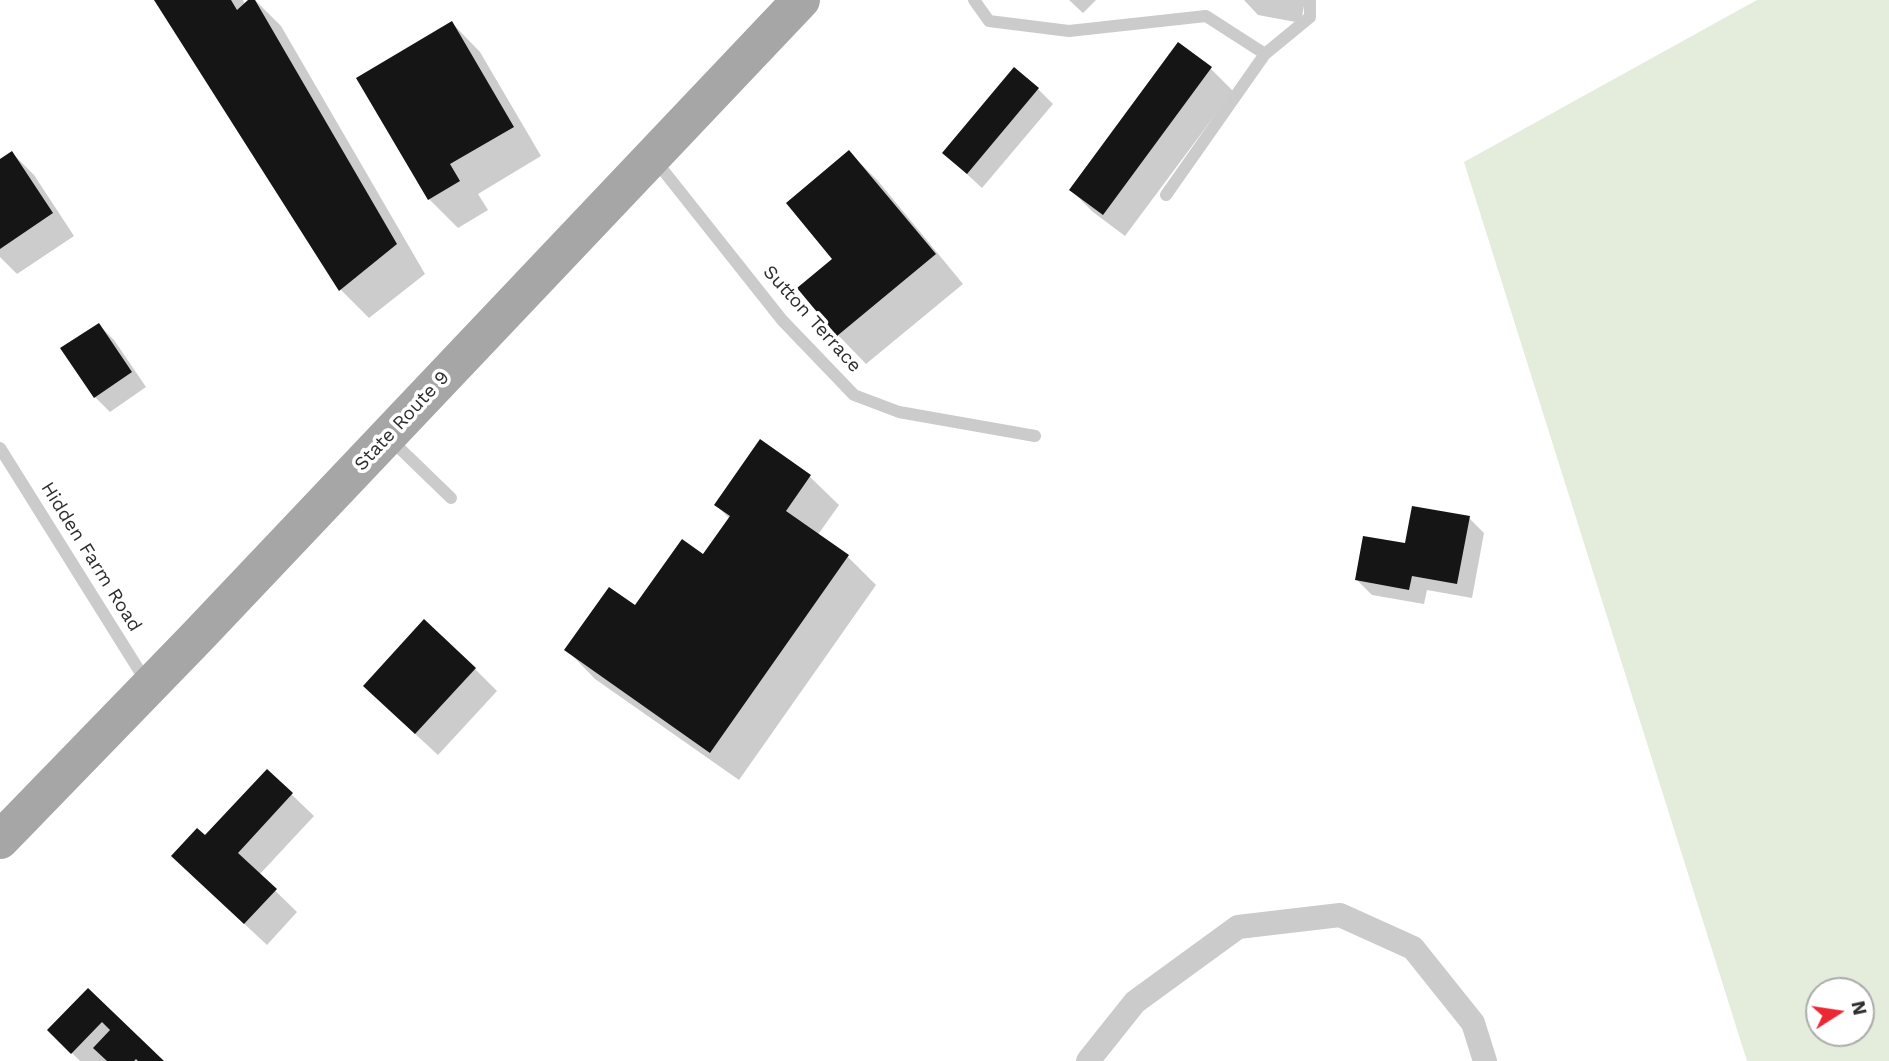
<!DOCTYPE html>
<html>
<head>
<meta charset="utf-8">
<style>
	body { margin:0 }
	#map { position:relative; width:1889px; height:1061px; overflow:hidden; background:#fff; font-family:"Work Sans",sans-serif }
	canvas { display:block }
	.north { position:absolute; left:1805px; top:977px; width:70px; height:70px; box-sizing:border-box; background:#fff; border:2px solid #ababab; border-radius:50%; rotate:78deg; font-size:19px; font-weight:700; line-height:28px; text-align:center; color:#2e2e2e }
	.north::after { content:''; display:block; margin:auto; width:24px; height:32px; background:#ed2835; clip-path:polygon(50% 0,100% 100%,50% 72%,0 100%) }
</style>
</head>
<body>
<div id="map">
<canvas width="1889" height="1061"></canvas>
<div class="north">N</div>
</div>
<script>
const context = document.querySelector('canvas').getContext('2d');
context.lineJoin = 'round';
function fill(path, color) {
  context.fillStyle = color;
  context.fill(path, 'evenodd');
}
function toPath(rows) {
  const path = new Path2D();
  for (const r of rows) {
    path.moveTo(r[0], r[1]);
    for (let i = 2; i < r.length; i += 2) path.lineTo(r[i], r[i + 1]);
  }
  return path;
}
function trace(path, color, width, dash) {
  context.strokeStyle = color;
  context.lineWidth = width;
  context.lineCap = dash ? 'butt' : 'round';
  context.setLineDash(dash || []);
  context.stroke(path);
}
function drawText(font, color, halo, rows, align = 'center') {
  context.font = font + ' "Work Sans",sans-serif';
  context.lineWidth = 7;
  context.setLineDash([]);
  context.textBaseline = 'middle';
  context.strokeStyle = halo;
  context.fillStyle = color;
  for (const [text, x, y, turn = 0] of rows) {
    context.save();
    context.translate(x, y);
    context.rotate((+turn || 0) * Math.PI / 180);
    context.textAlign = isNaN(turn) ? turn : align;
    if (halo) context.strokeText(text, 0, 0);
    context.fillText(text, 0, 0);
    context.restore();
  }
}
const green = toPath([
	[1757,0,1889,0,1889,1061,1747,1061,1464,162],
	[1819,991,1861,991,1861,1033,1819,1033]
]);
const shadow = toPath([
	[156,0,243,0,245,5,251,0,255,0,281,26,425,274,369,318,341,290],
	[1069,0,1096,0,1083,13],
	[1244,0,1305,0,1301,23,1258,15],
	[452,23,480,52,541,156,478,194,488,210,458,228,429,199],
	[1179,45,1211,69,1233,91,1125,236,1093,212,1071,190],
	[1038,89,1053,104,982,188,944,153],
	[849,152,878,181,963,284,866,364,838,335,799,289,834,259],
	[12,153,34,175,74,236,17,274,0,257,0,161],
	[99,325,114,340,146,387,110,412,95,397],
	[761,442,810,477,839,505,817,536,848,557,876,585,739,780,595,679,567,650,635,608,704,557,730,519,716,505],
	[1469,518,1484,533,1472,598,1427,590,1424,604,1372,595,1357,580,1406,545],
	[475,669,497,691,438,755,387,708],
	[267,771,314,816,259,875,297,912,267,945,195,878,205,838],
	[88,990,161,1061,80,1061,49,1030]
]);
const building = toPath([
	[154,0,231,0,237,10,248,0,255,0,397,244,339,291],
	[452,21,514,127,450,164,460,181,428,200,356,78],
	[1178,42,1212,67,1103,215,1069,190],
	[1014,67,1039,88,967,174,942,153],
	[849,150,936,254,837,336,797,288,832,259,786,203],
	[12,151,53,213,0,249,0,159],
	[99,323,132,372,94,398,60,348],
	[760,439,811,475,786,511,849,555,710,753,564,650,609,587,635,605,682,539,703,554,730,516,714,505],
	[1412,506,1470,516,1457,584,1412,576,1409,590,1355,580,1363,536,1405,543],
	[424,619,476,668,415,734,363,686],
	[267,769,293,793,238,853,277,889,244,924,171,856,197,828,205,835],
	[88,988,164,1061,138,1061,136,1059,134,1061,107,1061,93,1048,110,1030,102,1022,71,1054,47,1030]
]);
const service = toPath([
	[974,0,989,21,1069,31,1206,16,1265,54,1310,17,1310,0],
	[655,160,782,320,854,395,899,412,1035,436],
	[1166,195,1265,54],
	[390,439,451,498],
	[0,448,147,683]
]);
const minor = toPath([
	[1088,1061,1135,1002,1238,927,1340,915,1413,948,1473,1023,1485,1061]
]);
const primary = toPath([
	[0,840,196,638,801,0]
]);
const streetNames = [
	["Sutton Terrace",812,319,48],
	["State Route 9",402,421,-47],
	["Hidden Farm Road",91,557,58]
];
fill(green, '#e4ecdb');
fill(shadow, '#0003');
fill(building, '#151515');
trace(service, '#cbcbcb', 12);
trace(minor, '#cbcbcb', 24);
trace(primary, '#a6a6a6', 38);
drawText('19px', '#2e2e2e', '#fff', streetNames);
</script>
</body>
</html>
